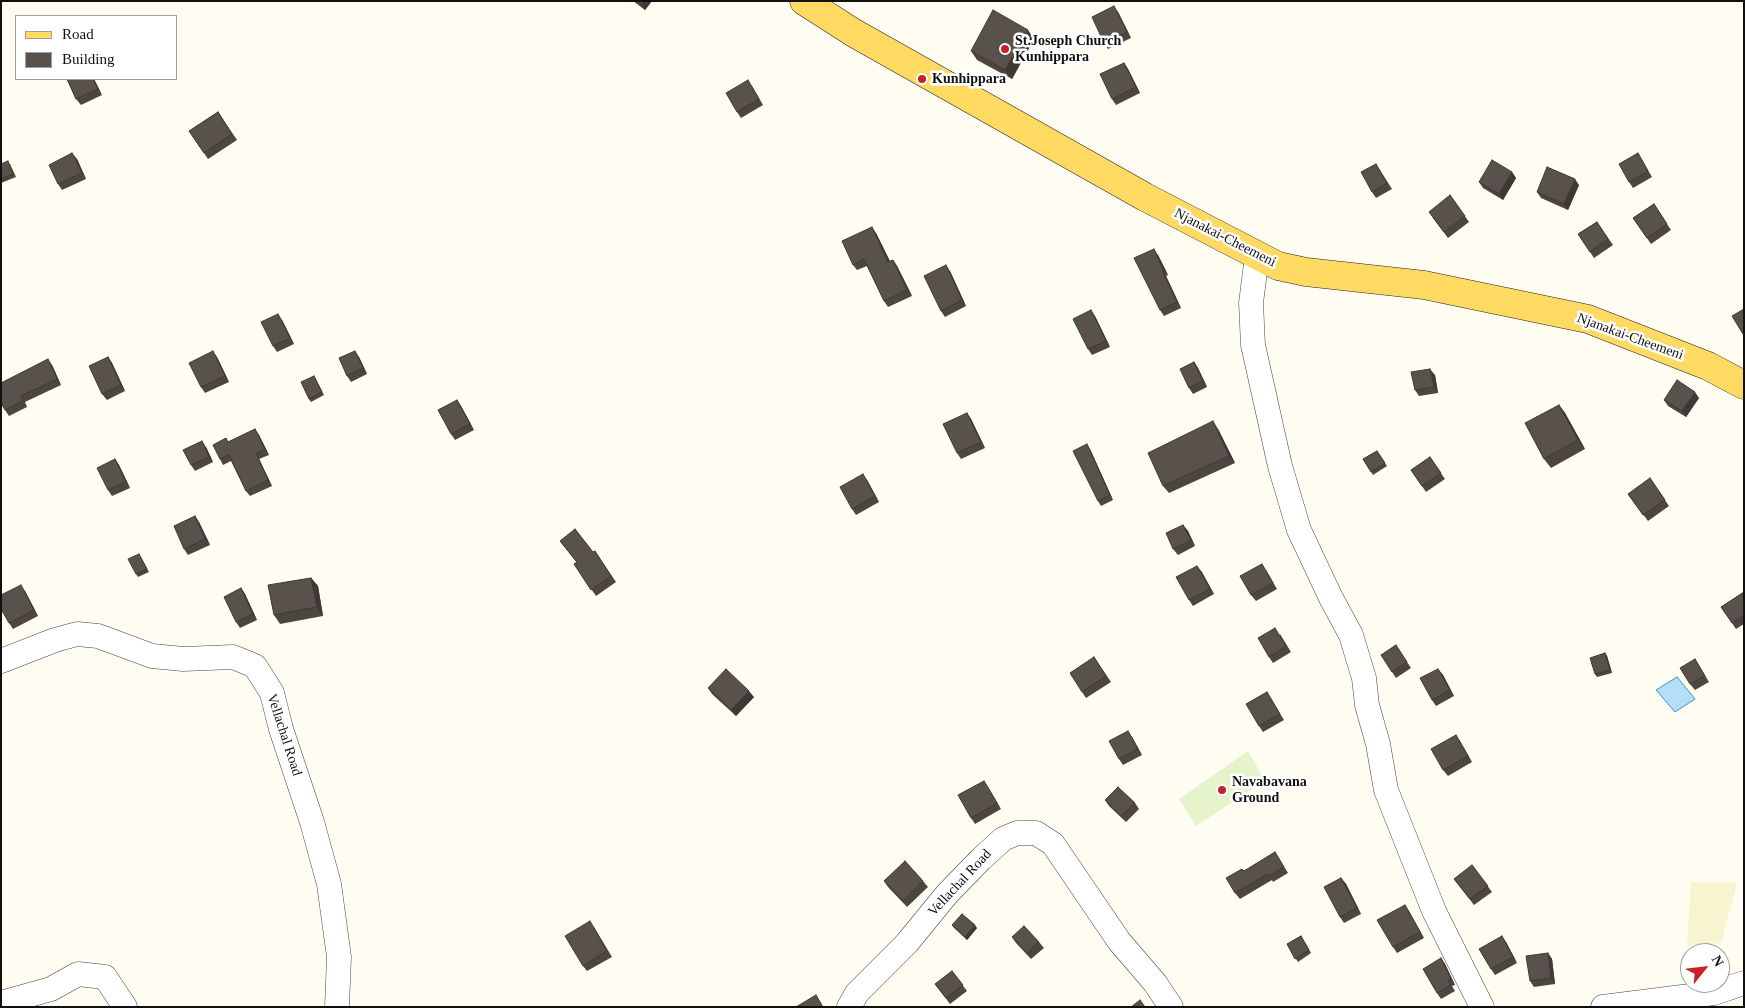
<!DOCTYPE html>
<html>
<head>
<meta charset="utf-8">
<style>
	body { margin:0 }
	#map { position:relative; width:1745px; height:1008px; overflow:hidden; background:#fffdf2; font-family:"Times New Roman",serif }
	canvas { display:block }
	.frame { position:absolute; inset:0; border:2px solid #101010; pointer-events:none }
	.legend { position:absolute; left:15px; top:15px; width:162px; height:65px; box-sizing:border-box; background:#fff; border:1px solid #9f9f9f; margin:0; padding:6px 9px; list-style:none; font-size:15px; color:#101010 }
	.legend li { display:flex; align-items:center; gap:10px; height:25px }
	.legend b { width:25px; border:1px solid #9f9f9f }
	.north { position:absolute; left:1680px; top:943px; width:50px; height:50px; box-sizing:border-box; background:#fff; border:1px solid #9f9f9f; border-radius:50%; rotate:61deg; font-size:14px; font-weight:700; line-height:20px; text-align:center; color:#101010 }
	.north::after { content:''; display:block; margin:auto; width:18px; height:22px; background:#c72027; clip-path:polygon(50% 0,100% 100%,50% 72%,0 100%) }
</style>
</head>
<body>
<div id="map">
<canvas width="1745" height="1008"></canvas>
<div class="frame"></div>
<ul class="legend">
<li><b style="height:6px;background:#feda63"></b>Road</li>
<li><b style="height:14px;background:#59514b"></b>Building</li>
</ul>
<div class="north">N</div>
</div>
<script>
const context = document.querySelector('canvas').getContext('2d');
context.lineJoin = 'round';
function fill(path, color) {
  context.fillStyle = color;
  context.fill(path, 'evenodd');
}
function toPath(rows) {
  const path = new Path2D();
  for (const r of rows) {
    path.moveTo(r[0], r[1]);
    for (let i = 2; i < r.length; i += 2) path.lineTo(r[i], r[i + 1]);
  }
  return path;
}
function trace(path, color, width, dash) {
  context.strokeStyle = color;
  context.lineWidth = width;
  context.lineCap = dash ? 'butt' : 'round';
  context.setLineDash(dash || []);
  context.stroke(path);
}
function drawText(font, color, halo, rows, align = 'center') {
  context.font = font + ' "Times New Roman",serif';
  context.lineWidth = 5;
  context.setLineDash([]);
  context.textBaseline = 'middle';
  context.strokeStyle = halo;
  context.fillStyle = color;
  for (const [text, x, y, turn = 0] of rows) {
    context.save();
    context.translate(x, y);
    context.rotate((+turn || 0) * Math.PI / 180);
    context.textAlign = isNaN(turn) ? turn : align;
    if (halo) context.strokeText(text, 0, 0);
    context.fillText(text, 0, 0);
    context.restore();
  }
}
const farmland = toPath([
	[1691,882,1737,883,1721,943,1687,946]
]);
const pitch = toPath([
	[1248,751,1265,781,1196,826,1179,799]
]);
const water = toPath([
	[1677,677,1695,699,1675,712,1656,690,1677,677]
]);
const minor = toPath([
	[1257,256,1251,303,1253,345,1280,466,1299,530,1331,598,1351,635,1364,678,1367,705,1378,744,1386,790,1434,911,1482,1007],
	[1,661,55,640,77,634,98,636,152,656,183,659,233,657,255,666,272,693,281,729,312,822,329,884,339,957,337,1007],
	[1,1003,51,989,78,974,105,977,125,1007],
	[849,1007,857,993,907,943,947,894,981,859,1003,839,1017,833,1036,833,1053,844,1119,941,1155,983,1171,1007],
	[1603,1007,1714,993,1744,983]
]);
const major = toPath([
	[804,1,854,33,1145,197,1278,266,1306,272,1424,285,1588,319,1708,366,1744,385]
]);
const wall = toPath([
	[633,1,652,1,645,10],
	[1118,12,1131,38,1108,49,1104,43],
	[1034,39,1012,79,977,60,971,51],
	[1124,63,1128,69,1140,93,1116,105,1112,99],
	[67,79,94,79,102,95,81,105,76,99],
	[752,86,763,105,741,118,737,112],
	[218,112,237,140,208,159,189,131],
	[1638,153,1652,177,1633,188,1629,182],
	[77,159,86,179,62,190,58,184],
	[1,164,10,164,16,177,1,183],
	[1376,164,1392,189,1376,198,1372,192],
	[1512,172,1516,178,1503,200,1483,188,1479,182],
	[1579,185,1568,210,1541,198,1537,192],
	[1450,195,1469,222,1448,238,1433,218],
	[1654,204,1671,230,1651,244,1633,218],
	[1597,222,1613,245,1594,258,1578,234],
	[876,233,890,261,893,260,897,266,912,296,888,307,884,301,867,266,857,270,853,265],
	[1158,255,1168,275,1166,276,1181,308,1164,316,1160,310],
	[950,271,966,306,945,317,941,311],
	[1095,316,1110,347,1092,355,1088,349],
	[282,320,294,344,277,352,273,346],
	[108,357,112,363,125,391,107,400,102,394],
	[217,357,229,382,205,393,201,387],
	[359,357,367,374,351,382,347,376],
	[1194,362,1198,368,1207,387,1193,394,1189,388],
	[52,365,61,385,25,402,27,407,9,416,5,410],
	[1435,375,1438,393,1419,396,1415,390],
	[314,376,324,395,311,402,309,399],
	[1699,398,1686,417,1668,406,1664,400],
	[457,400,461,406,474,430,455,440,451,434],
	[1559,405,1565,413,1585,449,1551,468,1544,459],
	[967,413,971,419,985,448,961,459,957,453],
	[255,429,259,435,269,455,259,459,272,486,250,496,246,491,231,461,223,465,220,459,228,442],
	[1218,429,1235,463,1169,493,1163,486],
	[206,447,213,462,195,471,191,465],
	[1090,449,1113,500,1101,506,1098,501],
	[1377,451,1387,466,1373,475,1363,459],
	[1430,457,1445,479,1426,492,1411,470],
	[115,459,119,465,130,488,112,496,108,490],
	[1650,478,1669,506,1648,521,1628,494],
	[867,480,879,502,856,515,852,509],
	[195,516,199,522,210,545,188,555,184,549],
	[1183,525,1188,531,1195,546,1178,555,1173,549],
	[560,541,593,552,595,551,616,582,596,596,574,564,577,563],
	[139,554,149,572,138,577,136,574],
	[1197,566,1214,594,1193,606,1189,600],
	[1266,570,1277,589,1256,601,1251,595],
	[311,578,318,586,323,616,280,624,274,615],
	[241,588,245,594,257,620,240,628,236,622],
	[25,591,38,616,13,629,9,623],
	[1744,592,1744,624,1736,629,1721,607],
	[1280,634,1291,652,1273,663,1269,657],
	[1396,645,1411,668,1396,678,1381,655],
	[1605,653,1607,656,1612,673,1597,677,1595,674],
	[1094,657,1111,682,1086,698,1082,692],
	[1695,659,1709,682,1695,690,1690,684],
	[1438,669,1443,675,1454,696,1436,706,1432,700],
	[708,688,754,697,736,716,712,694],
	[1267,692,1284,720,1263,732,1259,726],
	[1456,735,1472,762,1448,776,1443,770],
	[1132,737,1142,755,1123,765,1119,759],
	[984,781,1001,809,975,824,971,818],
	[1105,800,1135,803,1139,809,1126,822,1109,806],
	[1275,852,1288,873,1273,882,1272,880,1240,899,1235,893,1244,871],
	[1472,865,1492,892,1474,905,1454,879],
	[1341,878,1346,884,1361,914,1344,923,1340,917],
	[884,881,923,881,928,887,907,907,888,887],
	[1405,905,1424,938,1397,953,1393,947],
	[952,925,977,928,967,940,954,928],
	[594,927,612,957,587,971,583,966],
	[1301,936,1311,953,1298,962,1287,944],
	[1012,937,1039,942,1044,948,1031,959,1016,943],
	[1506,942,1517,963,1495,975,1491,969],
	[1548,953,1552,959,1555,984,1534,987,1530,981],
	[1441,958,1445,964,1455,985,1452,986,1455,991,1441,999,1437,993],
	[952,971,967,991,950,1004,935,984]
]);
const shadedWall = toPath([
	[644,1,652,1,645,10,641,4],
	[1114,6,1118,12,1131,38,1127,32],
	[1028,30,1034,39,1012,79,1005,70],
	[1124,63,1128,69,1140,93,1136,87],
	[93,79,94,79,102,95,98,89],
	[72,153,77,159,86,179,82,173],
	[1512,172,1516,178,1503,200,1499,194],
	[1575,179,1579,185,1568,210,1564,204],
	[872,227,876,233,893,268,888,262],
	[1154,249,1158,255,1168,275,1163,269],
	[893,260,897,266,912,296,907,290],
	[946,265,950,271,966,306,962,300],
	[1162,270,1166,276,1181,308,1177,302],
	[1091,310,1095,316,1110,347,1106,341],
	[278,314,282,320,294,344,290,338],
	[213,351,217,357,229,382,225,376],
	[355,351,359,357,367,374,363,368],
	[108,357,112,363,125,391,121,385],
	[48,359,52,365,61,385,57,379],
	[1194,362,1198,368,1207,387,1203,381],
	[1430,369,1435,375,1438,393,1434,387],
	[1695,392,1699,398,1686,417,1682,411],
	[457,400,461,406,474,430,470,424],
	[1559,405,1565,413,1585,449,1578,440],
	[967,413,971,419,985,448,981,442],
	[1213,421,1218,429,1235,463,1229,456],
	[255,429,259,435,269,455,265,449],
	[202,441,206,447,213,462,209,457],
	[1087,444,1090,449,1113,500,1110,495],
	[256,453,259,459,272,486,268,480],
	[115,459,119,465,130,488,126,482],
	[863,474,867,480,879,502,875,496],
	[195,516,199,522,210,545,205,539],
	[1183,525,1188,531,1195,546,1191,540],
	[1197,566,1202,572,1214,594,1210,589],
	[311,578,318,586,323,616,317,607],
	[21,585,25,591,38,616,34,610],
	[241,588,245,594,257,620,253,614],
	[1605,653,1607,656,1612,673,1610,670],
	[1438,669,1443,675,1454,696,1450,690],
	[749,691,754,697,736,716,731,710],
	[1128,731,1132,737,1142,755,1138,749],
	[1456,735,1460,741,1472,762,1468,756],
	[984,781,988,787,1001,809,997,803],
	[1341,878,1346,884,1361,914,1357,908],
	[1405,905,1409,911,1424,938,1420,932],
	[975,925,977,928,967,940,965,937],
	[1502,936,1506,942,1517,963,1513,957],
	[1548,953,1552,959,1555,984,1551,978],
	[1441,958,1445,964,1455,985,1451,979]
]);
const building = toPath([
	[637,1,644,1,641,4,637,1],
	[1114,6,1127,32,1104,43,1092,17,1114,6],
	[993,10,1028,30,1005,70,971,51,993,10],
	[1124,63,1136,87,1112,99,1100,74,1124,63],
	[67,79,93,79,98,89,76,99,67,79],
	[748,80,759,99,737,112,726,93,748,80],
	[218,112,232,134,204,153,189,131,218,112],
	[72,153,82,173,58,184,49,165,72,153],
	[1638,153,1648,171,1629,182,1619,164,1638,153],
	[1492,160,1512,172,1499,194,1479,182,1492,160],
	[8,161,13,174,1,179,1,164,8,161],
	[1376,164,1387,183,1372,192,1361,172,1376,164],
	[1547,167,1575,179,1564,204,1537,192,1547,167],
	[1450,195,1465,216,1444,232,1429,212,1450,195],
	[1654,204,1667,224,1647,238,1633,218,1654,204],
	[1597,222,1608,239,1590,252,1578,234,1597,222],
	[872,227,888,262,893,260,907,290,884,301,864,259,853,265,842,241,872,227],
	[1154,249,1163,269,1162,270,1177,302,1160,310,1134,258,1154,249],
	[946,265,962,300,941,311,924,276,946,265],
	[1744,309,1744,333,1743,334,1732,316,1744,309],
	[1091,310,1106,341,1088,349,1073,319,1091,310],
	[278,314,290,338,273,346,261,322,278,314],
	[213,351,225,376,201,387,189,363,213,351],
	[355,351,363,368,347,376,339,358,355,351],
	[108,357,121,385,102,394,89,366,108,357],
	[48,359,57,379,21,396,23,401,5,410,1,403,1,383,48,359],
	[1194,362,1203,381,1189,388,1180,369,1194,362],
	[1430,369,1434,387,1415,390,1411,372,1430,369],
	[314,376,322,392,309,399,301,382,314,376],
	[1677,380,1695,392,1682,411,1664,400,1677,380],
	[457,400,470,424,451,434,438,410,457,400],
	[1559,405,1578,440,1544,459,1525,423,1559,405],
	[967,413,981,442,957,453,943,424,967,413],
	[1213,421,1229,456,1163,486,1148,453,1213,421],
	[255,429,265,449,256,453,268,480,246,491,229,455,220,459,213,445,226,438,228,442,255,429],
	[202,441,209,457,191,465,183,450,202,441],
	[1087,444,1110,495,1098,501,1073,451,1087,444],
	[1377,451,1385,463,1371,472,1363,459,1377,451],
	[1430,457,1441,473,1422,486,1411,470,1430,457],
	[115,459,126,482,108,490,97,468,115,459],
	[863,474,875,496,852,509,840,487,863,474],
	[1650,478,1665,500,1643,515,1628,494,1650,478],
	[195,516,205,539,184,549,174,526,195,516],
	[1183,525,1191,540,1173,549,1166,533,1183,525],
	[575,529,593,552,595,551,611,576,591,590,574,564,577,562,560,541,575,529],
	[139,554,147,569,136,574,128,559,139,554],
	[1262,564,1273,583,1251,595,1240,576,1262,564],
	[1197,566,1210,589,1189,600,1176,577,1197,566],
	[311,578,317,607,274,615,268,585,311,578],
	[21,585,34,610,9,623,1,609,1,595,21,585],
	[241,588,253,614,236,622,224,597,241,588],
	[1744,592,1744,615,1732,623,1721,607,1744,592],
	[1275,628,1286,646,1269,657,1258,638,1275,628],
	[1396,645,1407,662,1392,672,1381,655,1396,645],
	[1605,653,1610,670,1595,674,1590,658,1605,653],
	[1094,657,1106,676,1082,692,1070,673,1094,657],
	[1695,659,1705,676,1690,684,1680,668,1695,659],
	[726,669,749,691,731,710,708,688,726,669],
	[1438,669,1450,690,1432,700,1420,678,1438,669],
	[1267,692,1280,714,1259,726,1246,704,1267,692],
	[1128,731,1138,749,1119,759,1109,741,1128,731],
	[1456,735,1468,756,1443,770,1431,749,1456,735],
	[984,781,997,803,971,818,958,795,984,781],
	[1118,787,1135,803,1121,816,1105,800,1118,787],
	[1275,852,1284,867,1269,876,1268,874,1235,893,1226,878,1242,869,1244,871,1275,852],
	[905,861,923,881,903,901,884,881,905,861],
	[1472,865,1488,886,1470,899,1454,879,1472,865],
	[1341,878,1357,908,1340,917,1324,887,1341,878],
	[1405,905,1420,932,1393,947,1377,920,1405,905],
	[962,914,975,925,965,937,952,925,962,914],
	[590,921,607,951,583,966,565,936,590,921],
	[1024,926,1039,942,1027,953,1012,937,1024,926],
	[1301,936,1309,950,1295,959,1287,944,1301,936],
	[1502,936,1513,957,1491,969,1479,949,1502,936],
	[1548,953,1551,978,1530,981,1526,956,1548,953],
	[1441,958,1451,979,1448,980,1451,985,1437,993,1423,969,1441,958],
	[952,971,963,985,946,998,935,984,952,971],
	[816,995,823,1007,796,1007,816,995],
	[1140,1000,1145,1007,1131,1007,1140,1000]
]);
const markers = [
	[1005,49,5,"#c72027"],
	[922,79,5,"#c72027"],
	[1222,790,5,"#c72027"]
];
const poiNames = [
	["St.Joseph Church",1015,41],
	["Kunhippara",1015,57],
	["Kunhippara",932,79],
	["Navabavana",1232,782],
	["Ground",1232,798]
];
const streetNames = [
	["Njanakai-Cheemeni",1225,238,27],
	["Njanakai-Cheemeni",1630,337,20],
	["Vellachal Road",284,735,72],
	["Vellachal Road",960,883,-47]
];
fill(farmland, '#f7f4d0');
fill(pitch, '#e5f3cb');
fill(water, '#b4dff9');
trace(water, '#3794d4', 1);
trace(minor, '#434343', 25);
trace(major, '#212121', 29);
trace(minor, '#fff', 24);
trace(major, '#feda63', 28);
fill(wall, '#4d4640');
fill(shadedWall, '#3e3934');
fill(building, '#59514b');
trace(building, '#3e3934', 1);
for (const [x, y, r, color] of markers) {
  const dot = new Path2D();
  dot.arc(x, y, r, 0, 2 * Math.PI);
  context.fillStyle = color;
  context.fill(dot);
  trace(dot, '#fff', 2);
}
drawText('bold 14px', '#101010', '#fff', poiNames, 'left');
drawText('14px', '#101010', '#fff', streetNames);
</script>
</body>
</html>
